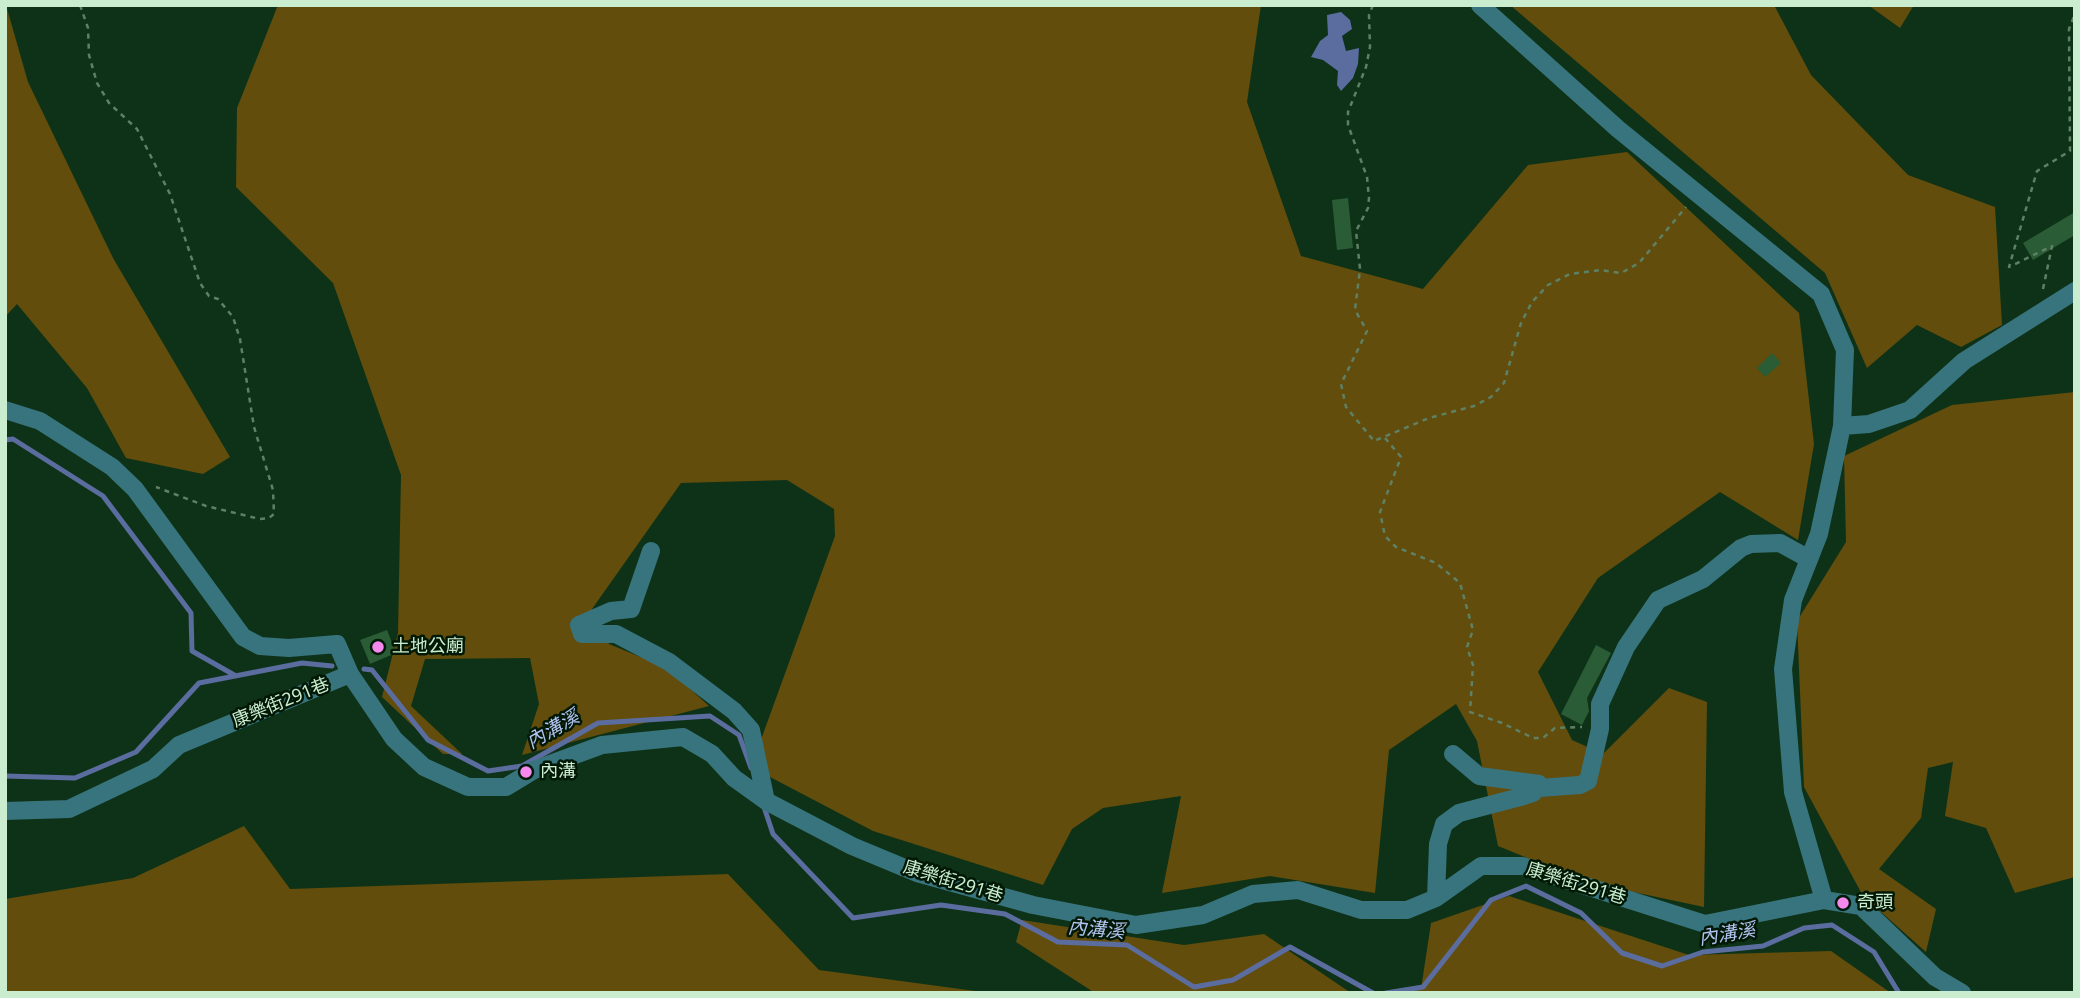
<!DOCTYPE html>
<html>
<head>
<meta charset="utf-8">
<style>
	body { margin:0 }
	#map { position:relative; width:2080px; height:998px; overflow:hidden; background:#0e3217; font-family:"Noto Sans",sans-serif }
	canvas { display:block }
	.frame { position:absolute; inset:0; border:7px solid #caeccf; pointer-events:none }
</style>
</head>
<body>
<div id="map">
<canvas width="2080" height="998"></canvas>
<div class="frame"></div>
</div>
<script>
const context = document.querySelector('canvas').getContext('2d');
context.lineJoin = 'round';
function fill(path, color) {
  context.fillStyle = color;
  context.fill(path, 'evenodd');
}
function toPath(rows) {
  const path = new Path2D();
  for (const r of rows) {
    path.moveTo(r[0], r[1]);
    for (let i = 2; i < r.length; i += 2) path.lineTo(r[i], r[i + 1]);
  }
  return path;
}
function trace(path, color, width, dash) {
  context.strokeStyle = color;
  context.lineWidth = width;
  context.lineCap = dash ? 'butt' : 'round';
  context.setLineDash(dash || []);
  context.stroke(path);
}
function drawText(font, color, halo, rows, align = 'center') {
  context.font = font + ' "Noto Sans","Noto Sans TC",sans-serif';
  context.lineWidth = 5;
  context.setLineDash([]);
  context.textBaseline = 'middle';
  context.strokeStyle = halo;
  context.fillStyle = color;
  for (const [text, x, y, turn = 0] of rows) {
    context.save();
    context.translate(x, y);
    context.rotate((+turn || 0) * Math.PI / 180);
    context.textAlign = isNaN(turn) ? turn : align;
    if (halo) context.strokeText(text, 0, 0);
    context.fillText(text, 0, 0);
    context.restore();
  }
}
const forest = toPath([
	[6,5,28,82,113,258,230,457,203,474,126,458,87,388,17,304,5,317],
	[278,5,1261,5,1247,102,1301,256,1423,289,1528,165,1627,152,1799,313,1814,444,1798,540,1720,492,1598,578,1538,672,1572,740,1603,754,1669,688,1707,702,1704,907,1586,882,1498,846,1477,741,1456,704,1389,750,1375,893,1270,876,1162,893,1181,796,1103,808,1072,829,1043,885,873,831,751,767,835,536,834,509,787,480,681,483,592,609,609,644,667,668,709,706,522,755,539,704,530,658,425,659,411,706,462,754,443,754,382,697,398,633,401,475,333,283,236,187,237,108],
	[1510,5,1774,5,1811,75,1908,175,1995,207,2002,325,1961,347,1917,325,1867,368,1825,273],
	[1868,5,1914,5,1900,28],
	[2075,392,2075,877,2015,893,1986,828,1945,816,1953,762,1928,768,1921,818,1879,869,1936,909,1926,952,1863,896,1804,787,1797,621,1846,542,1844,456,1952,405],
	[244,826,290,889,728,874,819,970,990,993,5,993,5,899,133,878],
	[1509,896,1689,955,1831,951,1891,993,1393,993,1421,989,1431,923],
	[1022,920,1184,945,1264,934,1351,993,1095,993,1016,942]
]);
const water = toPath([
	[1341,12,1350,20,1352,29,1342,36,1346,51,1359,48,1358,64,1353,78,1341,91,1337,85,1338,71,1323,60,1311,57,1320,41,1328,35,1327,15]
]);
const stream = toPath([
	[5,440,13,439,103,496,191,613,192,651,236,676],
	[364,669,372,670,428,740,488,771,522,766,598,723,710,716,739,735,751,768],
	[5,776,75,778,136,752,199,683,302,663,332,666],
	[764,807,773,834,853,918,941,905,1005,914,1058,942,1127,945,1194,987,1233,980,1290,947,1373,993],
	[1386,993,1423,987,1491,900,1526,886,1581,913,1622,953,1662,966,1703,952,1763,946,1804,928,1832,925,1874,952,1899,993]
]);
const building = toPath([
	[1348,198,1353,248,1337,250,1332,200],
	[2075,212,2075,235,2033,260,2023,243],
	[1772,353,1781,363,1765,377,1757,368],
	[387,630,396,653,370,664,360,640],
	[1596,645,1611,653,1587,698,1589,711,1582,725,1561,714]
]);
const path = toPath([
	[80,5,88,28,89,55,97,83,109,103,137,129,170,194,200,283,209,296,218,299,233,317,240,339,254,427,273,490,274,514,269,518,260,519,206,506,156,487],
	[1373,5,1369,15,1370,47,1366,67,1348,112,1348,125,1367,177,1369,198,1368,208,1356,231,1360,269,1355,310,1367,331,1341,384,1346,407,1374,441,1429,418,1474,406,1491,397,1504,383,1521,323,1532,302,1548,285,1570,274,1601,270,1621,273,1639,263,1686,207],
	[2043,289,2052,246,2009,267,2037,171,2070,151,2069,29,2075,14],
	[1385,438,1401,457,1380,512,1385,536,1396,547,1436,563,1460,583,1473,630,1467,647,1473,665,1470,712,1502,723,1533,738,1543,738,1555,728,1582,727]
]);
const minor = toPath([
	[1480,5,1618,129,1821,294,1845,350,1842,426,1819,534,1793,600,1783,669,1793,792,1824,900],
	[5,410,40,421,112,467,135,489,243,637,260,646,289,648,337,644,350,674],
	[1842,426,1869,424,1910,410,1964,361,2075,291],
	[651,551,631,609,611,611,579,625,582,634,616,634,669,662,734,711,751,730,766,801],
	[1539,788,1580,785,1588,781,1600,729,1600,704,1626,647,1658,600,1703,579,1741,548,1751,544,1780,543,1809,559],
	[5,811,69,809,153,769,179,745,350,674,394,739,424,767,468,787,506,787,534,770,602,745,683,737,712,754,734,778,766,801,852,846,917,873,1033,905,1136,925,1203,915,1253,894,1298,890,1361,910,1407,910,1436,898,1481,866,1523,866,1705,924,1824,900,1861,906,1935,977,1962,993],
	[1436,898,1438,844,1444,824,1459,813,1524,796,1533,793,1539,784,1479,776,1453,754]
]);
const markers = [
	[378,647,7,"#f589ee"],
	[526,772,7,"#f589ee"],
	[1843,903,7,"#f589ee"]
];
const poiNames = [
	["土地公廟",392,647],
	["內溝",540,772],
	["奇頭",1857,903]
];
const streetNames = [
	["康樂街291巷",281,703,-22],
	["康樂街291巷",953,882,17],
	["康樂街291巷",1576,884,17]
];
const waterNames = [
	["內溝溪",553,730,-30],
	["內溝溪",1096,930,5],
	["內溝溪",1727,935,-9]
];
fill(forest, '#624d0c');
fill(water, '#5b6c9f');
trace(stream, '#5b6c9f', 5);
fill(building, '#2a5c36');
trace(path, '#5e8165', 2.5, [5, 5]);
trace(minor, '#38747e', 18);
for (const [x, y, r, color] of markers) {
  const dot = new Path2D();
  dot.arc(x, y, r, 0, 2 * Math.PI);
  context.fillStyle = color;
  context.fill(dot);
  trace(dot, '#001805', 2.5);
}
drawText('18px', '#caeccf', '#001805', poiNames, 'left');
drawText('18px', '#caeccf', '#001805', streetNames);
drawText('italic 19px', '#b2c3f1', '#001805', waterNames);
</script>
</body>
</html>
